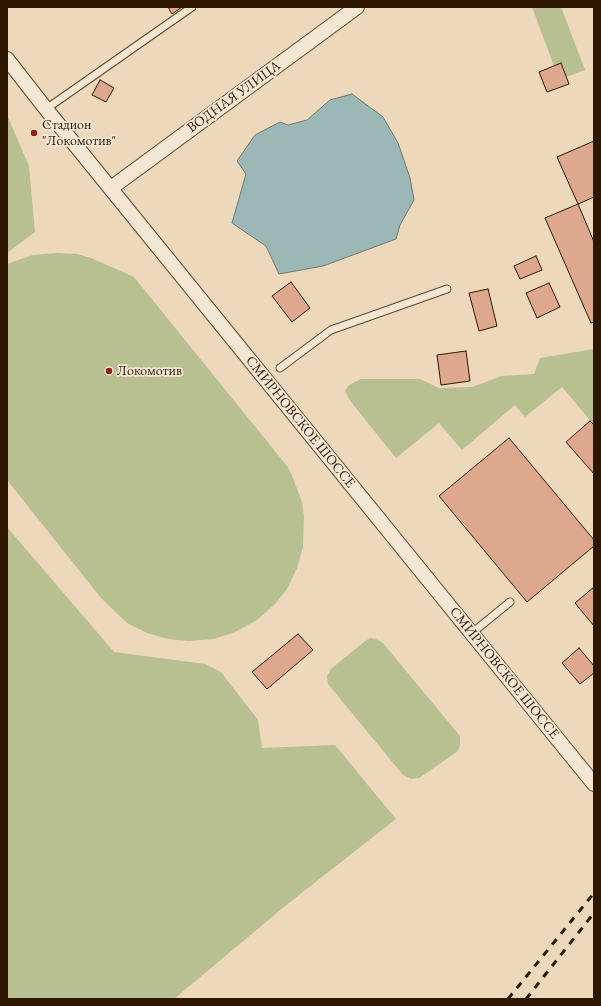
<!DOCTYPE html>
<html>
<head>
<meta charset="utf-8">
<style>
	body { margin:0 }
	#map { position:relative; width:601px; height:1006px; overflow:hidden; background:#edd8bb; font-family:"EB Garamond",serif }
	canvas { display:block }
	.frame { position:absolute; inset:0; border:8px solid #2e1701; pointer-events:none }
</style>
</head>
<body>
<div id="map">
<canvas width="601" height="1006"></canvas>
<div class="frame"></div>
</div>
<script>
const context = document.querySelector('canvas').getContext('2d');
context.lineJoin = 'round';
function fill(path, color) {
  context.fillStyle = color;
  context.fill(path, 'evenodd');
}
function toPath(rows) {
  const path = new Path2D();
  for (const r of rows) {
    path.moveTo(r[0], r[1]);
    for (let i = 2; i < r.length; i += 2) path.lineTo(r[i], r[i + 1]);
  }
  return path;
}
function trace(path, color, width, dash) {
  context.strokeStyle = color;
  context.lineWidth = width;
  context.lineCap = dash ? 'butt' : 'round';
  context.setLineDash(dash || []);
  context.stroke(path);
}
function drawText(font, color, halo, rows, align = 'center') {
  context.font = font + ' "EB Garamond",serif';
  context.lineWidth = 3.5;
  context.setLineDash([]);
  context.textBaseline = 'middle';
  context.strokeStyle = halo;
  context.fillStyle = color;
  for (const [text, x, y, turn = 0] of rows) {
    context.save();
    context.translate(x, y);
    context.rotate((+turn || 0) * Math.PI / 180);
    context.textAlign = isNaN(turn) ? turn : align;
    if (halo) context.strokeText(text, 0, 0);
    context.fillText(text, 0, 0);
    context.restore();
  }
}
const green = toPath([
	[532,7,561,7,585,70,566,77,561,63,554,66],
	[7,115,29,166,35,232,7,253],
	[57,253,77,254,91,258,134,277,287,466,291,473,302,502,304,516,303,547,297,568,287,589,275,604,257,620,235,632,214,639,189,641,168,639,147,633,127,623,101,598,7,480,7,264,33,255],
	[594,349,594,425,562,387,525,417,515,405,462,450,439,423,396,458,351,402,345,391,349,385,361,379,420,379,439,388,472,387,502,376,534,374,540,358],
	[7,527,114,652,205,664,221,672,258,720,262,748,335,745,396,819,285,906,174,999,7,999],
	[370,638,376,639,383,643,460,736,460,746,457,752,419,778,411,779,403,775,328,684,327,676,331,669,365,641]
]);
const water = toPath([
	[352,94,383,117,398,143,410,178,414,200,400,225,396,239,323,266,279,274,266,246,232,223,246,174,237,161,255,135,280,122,288,125,307,120,330,100,352,94]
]);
const building = toPath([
	[168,7,182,7,172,14,168,7],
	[561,63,569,84,547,92,539,72,561,63],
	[100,80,114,88,106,102,92,95,100,80],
	[594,141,594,197,578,204,557,157,594,141],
	[578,204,594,242,594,322,591,323,545,218,578,204],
	[536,256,542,270,520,279,514,266,536,256],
	[291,282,310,308,292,322,272,296,291,282],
	[549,283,560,307,537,318,526,293,549,283],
	[488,289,497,326,479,331,469,293,488,289],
	[466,351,470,381,441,385,437,355,466,351],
	[590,421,594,425,594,474,566,442,590,421],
	[509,438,594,540,594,546,527,602,439,496,509,438],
	[594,587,594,626,575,603,594,587],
	[298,634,313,650,267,689,252,672,298,634],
	[579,648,594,666,594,673,580,684,562,663,579,648]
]);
const service = toPath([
	[46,109,192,7],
	[280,368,331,330,447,289],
	[472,633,510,602]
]);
const minor = toPath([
	[7,59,46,109,594,784],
	[111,188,357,7]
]);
const rail = toPath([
	[508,999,594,893],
	[526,999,594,913]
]);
const markers = [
	[34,133,4,"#8f2418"],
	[109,371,4,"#8f2418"]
];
const streetNames = [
	["ВОДНАЯ УЛИЦА",234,97,-36],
	["СМИРНОВСКОЕ ШОССЕ",300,422,51],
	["СМИРНОВСКОЕ ШОССЕ",504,673,51]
];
const poiNames = [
	["Стадион",42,125],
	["\"Локомотив\"",42,141],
	["Локомотив",117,371]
];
fill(green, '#b8bf91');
fill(water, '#9bb8b7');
trace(water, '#6f786e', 1);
fill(building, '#dea88e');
trace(building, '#2e1701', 1);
trace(service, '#5e4730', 9);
trace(minor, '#5e4730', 16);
trace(service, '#f3e6d3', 7);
trace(minor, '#f3e6d3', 14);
trace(rail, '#2e1701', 3, [7, 7]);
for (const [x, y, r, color] of markers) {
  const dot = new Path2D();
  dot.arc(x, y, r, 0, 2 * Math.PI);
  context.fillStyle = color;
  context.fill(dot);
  trace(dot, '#f3e6d3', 1.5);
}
drawText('14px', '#2e1701', '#f3e6d3', streetNames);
drawText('14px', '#2e1701', '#f3e6d3', poiNames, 'left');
</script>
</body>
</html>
